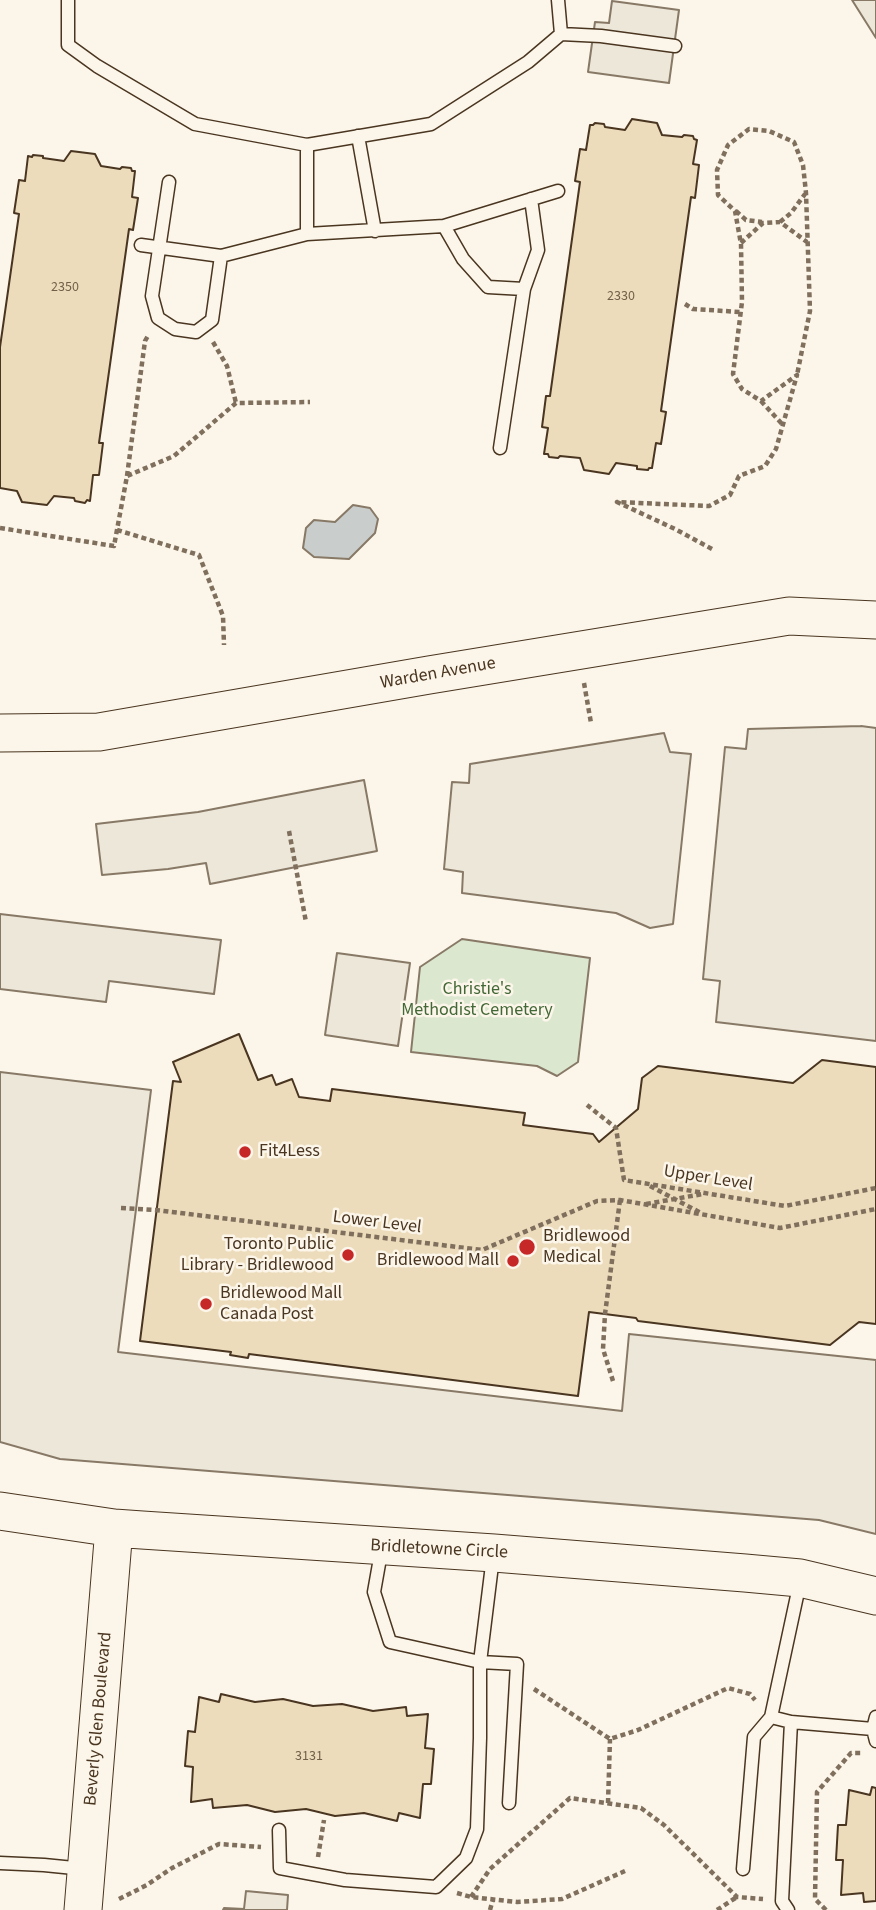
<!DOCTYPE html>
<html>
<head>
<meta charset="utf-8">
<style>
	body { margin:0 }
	canvas { display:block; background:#fbf6e9 }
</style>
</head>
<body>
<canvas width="876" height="1910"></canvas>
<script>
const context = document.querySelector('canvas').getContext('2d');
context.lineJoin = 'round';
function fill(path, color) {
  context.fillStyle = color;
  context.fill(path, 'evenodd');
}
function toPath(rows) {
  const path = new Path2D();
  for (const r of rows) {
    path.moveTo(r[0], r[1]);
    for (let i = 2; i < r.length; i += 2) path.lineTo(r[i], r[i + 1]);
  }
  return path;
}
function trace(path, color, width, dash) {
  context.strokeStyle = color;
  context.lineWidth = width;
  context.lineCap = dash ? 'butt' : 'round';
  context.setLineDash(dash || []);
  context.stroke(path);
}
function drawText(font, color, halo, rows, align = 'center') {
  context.font = font + ' "Source Sans 3",sans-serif';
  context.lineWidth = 5;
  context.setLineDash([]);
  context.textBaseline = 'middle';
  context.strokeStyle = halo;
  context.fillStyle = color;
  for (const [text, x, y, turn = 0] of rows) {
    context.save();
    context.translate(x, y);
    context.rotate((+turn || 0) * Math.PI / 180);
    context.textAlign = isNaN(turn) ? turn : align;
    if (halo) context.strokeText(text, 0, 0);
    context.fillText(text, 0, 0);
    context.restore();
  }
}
const green = toPath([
	[462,939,590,958,578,1062,557,1076,537,1066,411,1052,420,967,462,939]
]);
const parking = toPath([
	[852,0,876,0,876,38,852,0],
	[612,1,679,10,669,83,588,72,595,22,609,23,612,1],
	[861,726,876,728,876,1041,716,1022,720,981,703,979,725,747,746,749,748,729,861,726],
	[664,733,670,752,691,754,673,924,650,928,616,913,462,893,463,872,444,869,452,782,469,783,470,764,664,733],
	[364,780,377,851,210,884,206,863,168,869,102,875,96,824,198,812,364,780],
	[0,914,221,940,214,994,109,981,106,1002,0,989,0,914],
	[337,953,410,963,398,1046,325,1035,337,953],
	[0,1072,151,1090,118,1352,622,1411,629,1334,876,1360,876,1534,819,1520,60,1459,0,1442,0,1072],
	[246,1891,288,1895,287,1910,223,1910,224,1908,244,1909,246,1891]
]);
const water = toPath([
	[353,505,370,508,378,519,375,533,349,559,314,557,303,548,306,528,314,520,335,522,353,505]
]);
const building = toPath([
	[632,119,657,123,662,135,682,137,684,135,693,136,694,139,697,140,693,164,699,165,695,198,691,197,661,411,666,412,661,444,656,443,652,468,649,468,648,470,637,469,637,466,616,463,609,474,584,470,580,458,560,456,558,458,549,457,548,454,544,454,548,428,542,427,546,396,550,396,580,182,575,181,580,149,586,150,590,125,593,125,595,123,604,124,605,127,625,130,632,119],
	[71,151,95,154,101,166,120,169,122,167,131,168,132,171,135,171,132,197,138,198,133,230,129,229,99,443,103,443,99,475,93,475,90,501,87,500,85,503,75,501,74,498,54,496,47,505,22,502,17,491,0,488,0,347,19,214,14,213,19,180,25,181,28,156,32,157,33,155,43,156,43,158,64,161,71,151],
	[239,1034,258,1080,272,1075,276,1085,292,1079,299,1097,330,1101,332,1089,525,1113,523,1125,593,1134,599,1142,638,1109,642,1078,658,1066,793,1083,822,1060,876,1067,876,1324,859,1322,830,1345,638,1321,636,1318,589,1312,578,1396,249,1354,248,1358,230,1355,231,1352,140,1341,173,1081,181,1082,173,1062,239,1034],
	[221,1694,255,1702,283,1699,313,1706,342,1704,373,1711,406,1707,407,1716,428,1714,425,1748,434,1749,431,1784,423,1784,420,1818,399,1813,397,1821,364,1813,335,1816,306,1809,275,1812,247,1805,213,1808,212,1799,191,1802,193,1767,185,1766,188,1731,195,1732,199,1697,219,1702,221,1694],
	[872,1787,876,1788,876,1901,864,1902,863,1893,841,1895,843,1860,836,1860,838,1825,846,1825,849,1790,870,1795,872,1787]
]);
const path = toPath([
	[736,211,746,220,762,222],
	[780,222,791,213,805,194],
	[741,243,763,223,780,222,807,242],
	[685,304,693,309,740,312],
	[213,342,227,366,236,403],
	[761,401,782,424],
	[127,476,145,341,149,334],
	[0,528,114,546,127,476,174,456,236,403,310,402],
	[117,530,199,555,223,616,224,645],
	[712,549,675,529,617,502,709,506,730,495,739,476,765,466,776,449,797,375,761,401,742,389,733,374,742,302,741,244,735,211,718,195,717,170,728,145,749,129,769,131,794,142,803,165,806,193,810,311,797,375],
	[584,683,591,723],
	[289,831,306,922],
	[587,1105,616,1128,624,1180,785,1206,876,1188],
	[650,1186,701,1213],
	[646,1204,703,1194],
	[121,1208,156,1210,482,1250,597,1201,620,1200,780,1228,876,1209],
	[613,1381,603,1349,605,1314,620,1200],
	[534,1689,610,1739,638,1730,728,1688,750,1694,755,1700],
	[608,1803,610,1739],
	[318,1857,324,1820],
	[457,1893,471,1897,517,1902,562,1899,625,1871],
	[471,1897,490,1869,570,1798,641,1808,664,1825,737,1897,763,1899],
	[119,1899,147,1885,172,1868,219,1844,261,1847],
	[490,1910,493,1899],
	[717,1910,737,1897],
	[826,1910,815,1899,817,1792,851,1753,861,1753]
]);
const lane = toPath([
	[68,0,68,45,97,66,195,124,307,145,431,124,528,62,561,34,558,0],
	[561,34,601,36,675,46],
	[358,136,375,231],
	[307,145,307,234],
	[169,182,152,296,158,318,175,329,196,332,212,320,221,256],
	[444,226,463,259,488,287,524,289,538,250,531,199],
	[141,245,221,256,307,234,444,226,558,191],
	[500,448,524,289],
	[382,1547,374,1592,390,1642,480,1662,517,1664,509,1803],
	[771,1717,791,1722,873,1729],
	[876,1717,873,1729,876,1741],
	[279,1830,280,1868,345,1880,436,1887,466,1858,477,1829,480,1738,480,1662,493,1557],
	[0,1863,44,1865,84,1869],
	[743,1869,754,1737,771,1717,800,1582],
	[788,1910,782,1901,791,1722]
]);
const secondary = toPath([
	[0,733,99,732,429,675,789,616,876,620],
	[0,1511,114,1528,142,1530,494,1553,745,1573,800,1578,876,1596],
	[83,1910,114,1528]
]);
const markers = [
	[245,1152,7,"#c62828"],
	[527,1247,9,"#c62828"],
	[348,1255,7,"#c62828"],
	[513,1261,7,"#c62828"],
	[206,1304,7,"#c62828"]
];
const numberNames = [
	["2350",65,288],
	["2330",621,297],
	["3131",309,1757]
];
const streetNames = [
	["Warden Avenue",438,674,-10],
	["Upper Level",708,1179,9],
	["Lower Level",377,1223,7],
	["Bridletowne Circle",439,1550,3],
	["Beverly Glen Boulevard",99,1719,-85]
];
const parkNames = [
	["Christie's",477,990],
	["Methodist Cemetery",477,1011]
];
const poiNames = [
	["Fit4Less",259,1152],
	["Bridlewood",543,1237],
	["Medical",543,1258],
	["Toronto Public",334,1245,"right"],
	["Library - Bridlewood",334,1266,"right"],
	["Bridlewood Mall",499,1261,"right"],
	["Bridlewood Mall",220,1294],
	["Canada Post",220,1315]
];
fill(green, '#dce7d0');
trace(green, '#887966', 2);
fill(parking, '#ede7d9');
trace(parking, '#887966', 2);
fill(water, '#c9cecd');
trace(water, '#887966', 2);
fill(building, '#ecdcbc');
trace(building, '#4a3520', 2);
trace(lane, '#4a3520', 15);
trace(secondary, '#4a3520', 39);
trace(path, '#7f6f5c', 4.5, [5, 3.5]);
trace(lane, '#fbf6e9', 12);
trace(secondary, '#fbf6e9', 37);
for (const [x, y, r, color] of markers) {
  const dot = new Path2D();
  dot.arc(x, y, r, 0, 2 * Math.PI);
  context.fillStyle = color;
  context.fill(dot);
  trace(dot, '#fbf6e9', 2.5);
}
drawText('14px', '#725f47', null, numberNames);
drawText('18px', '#4a3520', '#fbf6e9', streetNames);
drawText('18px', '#436837', '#fbf6e9', parkNames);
drawText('18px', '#4a3520', '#fbf6e9', poiNames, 'left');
</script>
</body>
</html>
